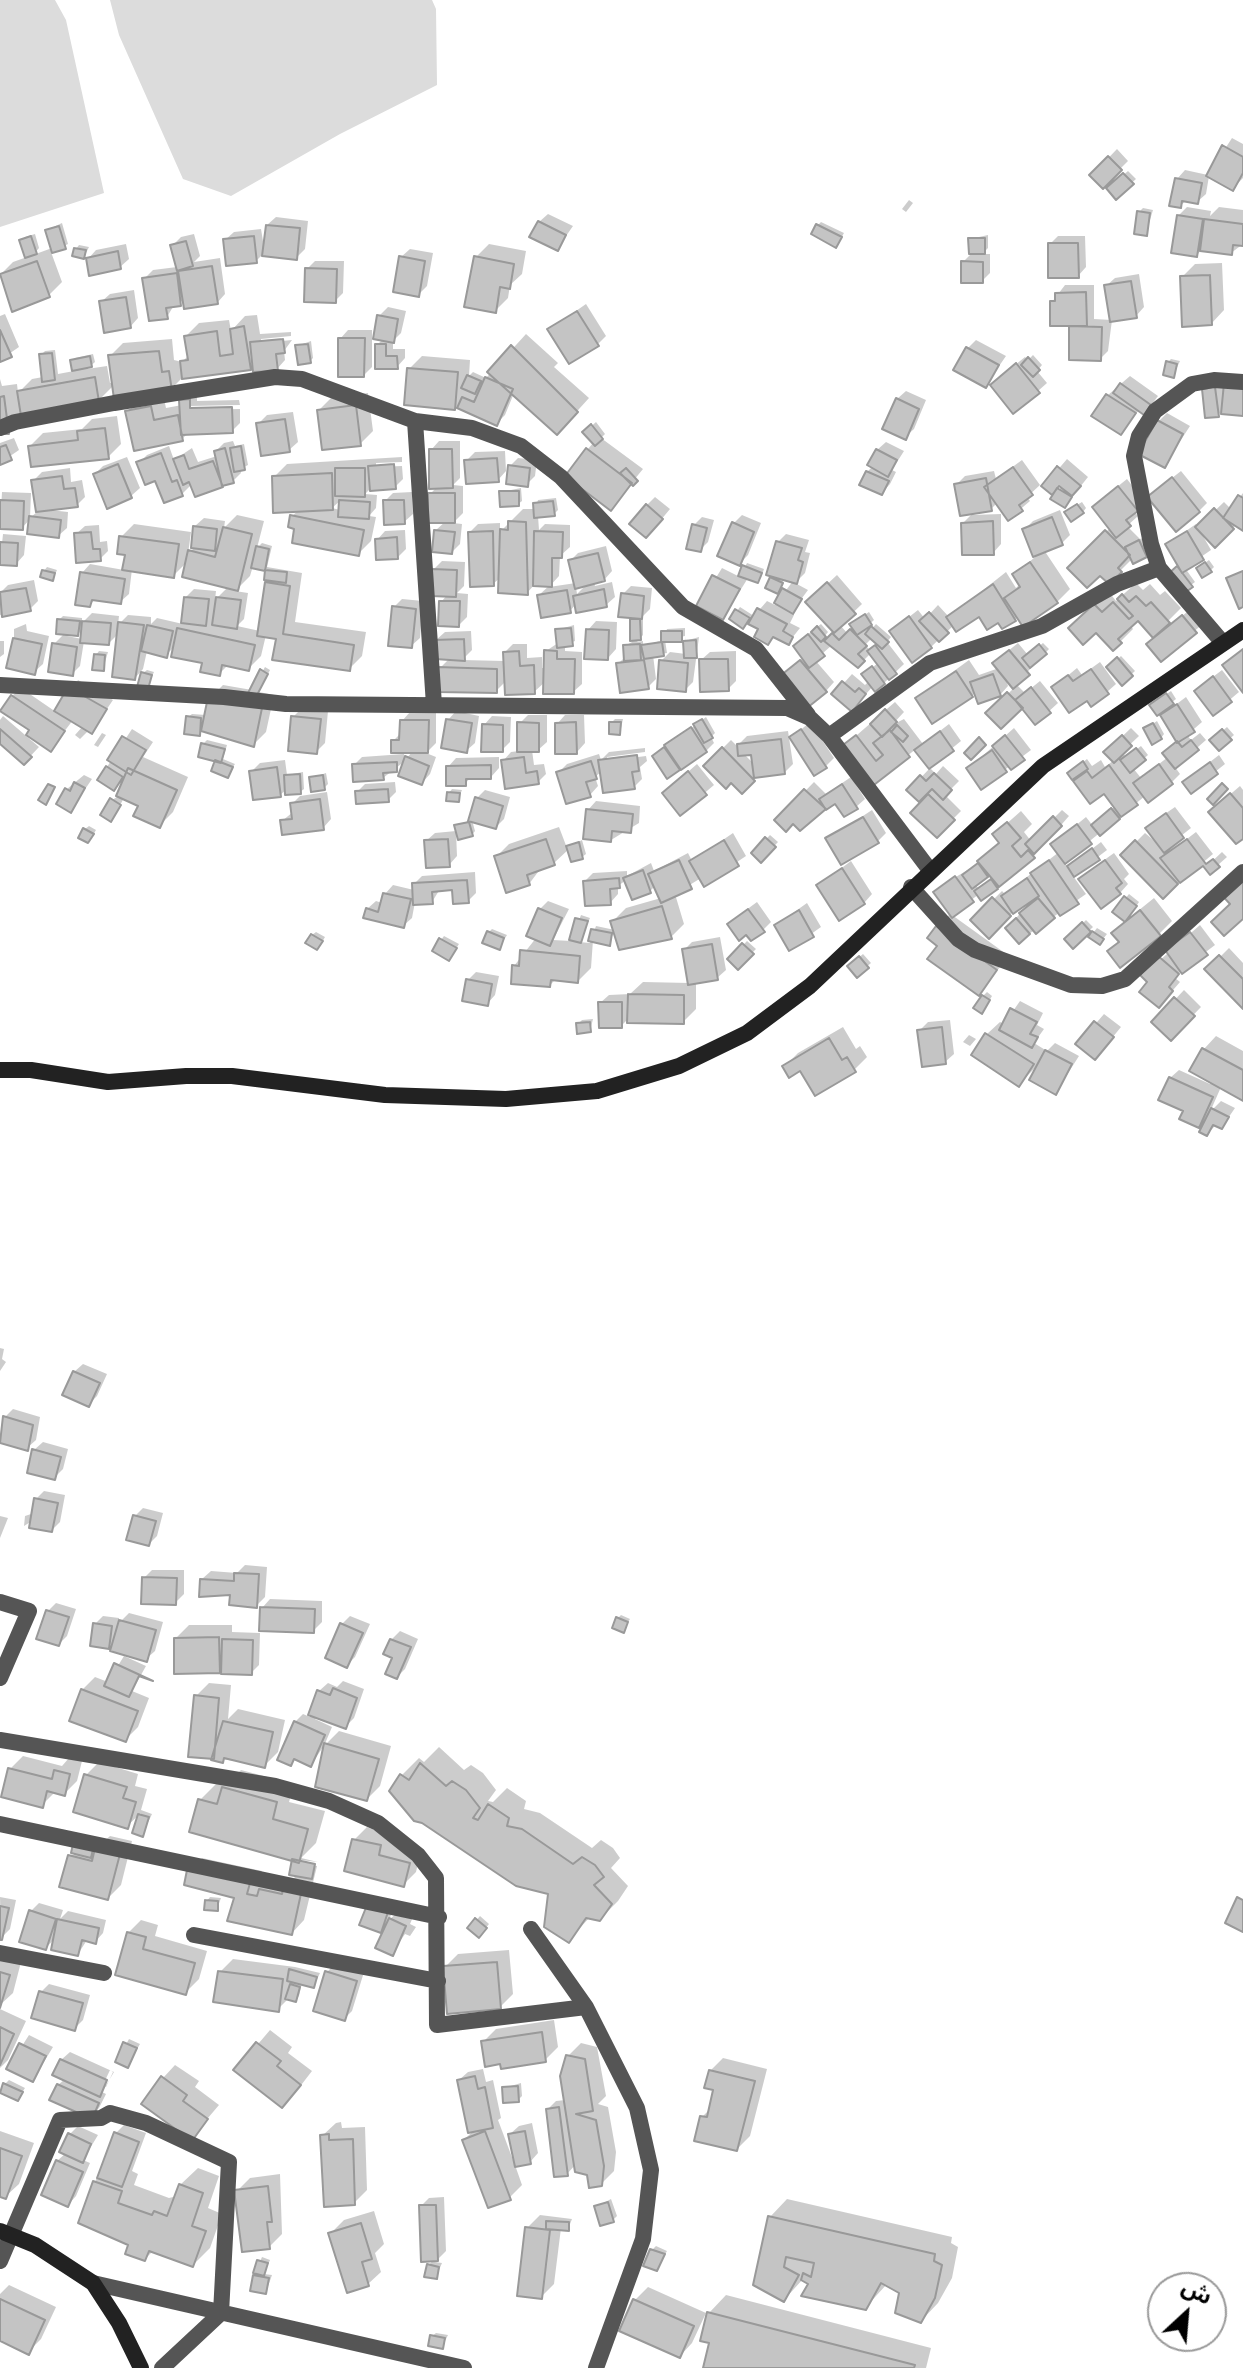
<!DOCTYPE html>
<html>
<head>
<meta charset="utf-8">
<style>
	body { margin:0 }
	#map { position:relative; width:1243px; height:2368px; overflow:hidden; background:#fff; font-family:Montserrat,"Noto Sans Arabic",sans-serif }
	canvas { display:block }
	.north { position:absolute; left:1147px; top:2272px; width:80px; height:80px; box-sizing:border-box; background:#fff; border:2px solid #999; border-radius:50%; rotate:26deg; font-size:22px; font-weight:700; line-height:32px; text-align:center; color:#000 }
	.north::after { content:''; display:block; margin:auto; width:28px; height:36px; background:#000; clip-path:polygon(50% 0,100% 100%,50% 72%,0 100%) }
</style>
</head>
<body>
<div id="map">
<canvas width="1243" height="2368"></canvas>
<div class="north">ش</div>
</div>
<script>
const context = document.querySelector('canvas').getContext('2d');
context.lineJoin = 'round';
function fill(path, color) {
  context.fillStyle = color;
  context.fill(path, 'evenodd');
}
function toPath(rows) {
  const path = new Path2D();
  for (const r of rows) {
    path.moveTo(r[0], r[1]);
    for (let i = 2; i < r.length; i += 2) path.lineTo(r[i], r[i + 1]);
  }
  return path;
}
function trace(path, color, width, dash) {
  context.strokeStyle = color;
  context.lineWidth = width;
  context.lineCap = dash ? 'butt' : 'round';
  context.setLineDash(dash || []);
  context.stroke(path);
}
const green = toPath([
	[0,0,55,0,66,20,104,193,0,227],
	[110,0,432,0,436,9,437,85,340,134,231,196,183,179,119,35]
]);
const shadow = toPath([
	[1232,138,1243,144,1243,178,1233,188,1209,176,1206,194,1197,202,1187,200,1180,206,1177,179,1185,170,1208,175],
	[1117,149,1128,161,1103,186,1092,175],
	[1128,171,1136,179,1116,197,1108,188],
	[909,200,913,203,906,212,902,209],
	[1187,207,1211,211,1210,216,1219,207,1243,210,1243,244,1231,253,1202,249,1197,255,1178,216],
	[1143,208,1153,210,1146,233,1139,212],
	[548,214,573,226,557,249,539,222],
	[276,217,308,221,305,249,296,258,263,254,256,261,225,240,234,232,261,229,264,247,267,225],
	[821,222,844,233,839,242,818,225],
	[62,223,68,244,51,252,62,282,49,295,13,309,0,275,13,262,27,257,21,241,25,237,35,234,39,248,33,255,52,248,47,230],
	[194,234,200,256,194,262,220,258,225,294,217,303,184,300,174,305,167,317,145,278,153,270,177,267,172,246,181,237],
	[988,235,988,248,982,254,990,254,990,273,982,281,963,262,971,254,970,239],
	[1058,236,1085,236,1086,267,1078,276,1050,244],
	[126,244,129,259,120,267,88,259,96,250],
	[489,244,526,251,522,274,510,285,508,298,495,311,476,257],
	[79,245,89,247,84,257,76,249],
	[410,249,433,253,427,286,418,295,401,257],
	[315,261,344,261,343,293,335,301,307,269],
	[1222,263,1224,310,1211,324,1182,277,1195,264],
	[1139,274,1144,307,1136,316,1106,286,1115,278],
	[1065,285,1094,285,1094,319,1112,320,1108,351,1100,359,1071,358,1071,324,1052,302],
	[134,290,138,318,130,327,101,302,110,294],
	[586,304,606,336,598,344,550,329],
	[388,307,406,311,401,333,393,341,393,349,405,349,405,358,397,367,377,367,377,345,383,339,379,316],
	[5,314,19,347,0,360,0,316],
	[257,315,260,334,291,332,291,336,261,339,261,343,292,340,284,351,285,360,277,369,254,364,250,368,183,377,171,389,114,385,98,401,0,432,0,379,2,386,17,384,18,393,32,379,43,377,41,355,45,351,55,350,58,374,74,371,72,361,75,358,93,354,95,362,87,369,107,366,110,383,114,382,110,356,123,343,172,339,174,360,182,362,189,355,186,336,199,323,229,320,231,331,245,316],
	[348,330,372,330,372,367,364,375,340,339],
	[526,334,558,363,554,367,589,398,570,419,514,393,505,415,497,423,463,399,455,408,409,369,422,356,470,360,469,376,473,372,486,378],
	[976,340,1006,356,986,385,968,348],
	[311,341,313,358,310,361,297,346],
	[1033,355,1042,365,1037,371,1047,383,1038,391,1000,377,1025,357,1028,360],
	[1171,359,1180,361,1173,376,1168,362],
	[1130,376,1158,396,1152,404,1139,410,1121,433,1094,415,1108,395],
	[1234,376,1243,414,1223,410,1218,415,1204,389],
	[906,391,926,400,914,429,905,437,897,399],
	[197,392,197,401,239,400,240,405,191,406,191,410,240,409,240,423,232,431,188,433,182,439,127,412,140,399,163,394,166,408,182,405,181,400],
	[368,393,373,431,360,444,319,410,332,397],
	[293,412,298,442,289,450,258,424,267,415],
	[1167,413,1190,426,1164,466,1159,421],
	[117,416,121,444,108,457,30,446,43,433,82,429,92,419],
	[596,422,605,434,601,438,643,469,611,508,587,450,594,442,585,432],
	[14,438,19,450,0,463,0,443],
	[233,441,235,446,244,444,248,465,240,469,241,473,233,481,192,484,182,494,139,463,147,455,169,446,174,460,192,448,198,462,217,456,216,451,224,443],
	[439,441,460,441,460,478,453,485,463,486,463,513,453,523,462,524,460,544,452,552,436,530,446,521,430,494,437,487,431,450],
	[886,442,904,451,892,470,896,472,890,484,882,493,867,472,873,466,877,450],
	[505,451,506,471,498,480,466,461,475,452],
	[127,457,140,488,131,496,95,474,103,466],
	[402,457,402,462,376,463,376,467,402,466,403,479,395,487,370,489,365,494,377,495,376,508,369,516,376,517,371,541,358,554,297,528,292,516,299,510,274,477,287,464],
	[341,500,340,510,332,508],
	[518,458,537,460,535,476,527,484,510,466],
	[1067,459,1088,477,1068,502,1053,499,1062,485,1044,486],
	[1022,460,1040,485,1027,497,1030,501,1009,519,997,503,991,509,956,485,965,476,994,471,996,479],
	[70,468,71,482,82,480,85,497,77,505,50,510,68,512,67,528,58,536,31,518,22,528,0,527,2,492,31,493,30,518,38,511,33,481,42,472],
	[1181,471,1207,503,1199,511,1158,489],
	[1127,479,1144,501,1134,511,1138,516,1127,526,1140,539,1143,538,1150,552,1133,558,1109,582,1100,573,1070,568,1110,528,1102,499],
	[521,488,522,501,518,504,501,492],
	[412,492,413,514,404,522,385,501,393,493],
	[1243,493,1243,529,1236,525,1215,545,1203,536,1211,550,1185,568,1195,582,1183,591,1170,574,1180,566,1167,544,1196,524,1198,527,1224,502,1231,509],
	[655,497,670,509,655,527,647,505],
	[556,498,558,510,554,514,538,516,539,530,545,524,570,525,570,547,560,556,559,576,549,587,576,583,570,561,578,553,606,546,612,571,604,580,594,582,595,586,612,582,615,597,606,605,576,604,570,611,539,595,550,585,535,584,527,593,501,577,493,584,470,532,478,524,500,523,500,532,523,509,535,509,538,500],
	[587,584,577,594,576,587],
	[1082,502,1086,508,1083,512,1070,509],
	[1060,510,1070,535,1062,543,1044,550,1070,589,1057,602,1015,619,999,620,980,615,954,625,931,647,891,631,918,610,925,619,938,605,949,617,1006,572,1016,588,1020,584,1014,575,1035,557,1024,530,1033,521],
	[1001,514,1001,544,993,553,963,523,971,515],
	[237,515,264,521,257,548,262,543,272,546,267,567,302,573,295,622,366,632,362,656,349,669,278,637,266,635,261,656,248,669,229,664,219,674,175,646,166,655,147,651,143,669,135,678,119,633,109,643,84,641,80,666,72,674,54,644,65,633,59,620,63,616,82,618,82,623,92,613,119,616,118,625,128,615,151,617,151,624,157,618,183,624,186,597,194,589,216,591,215,600,229,586,188,561,174,575,132,569,129,594,120,602,96,598,90,605,82,573,90,564,124,570,127,553,121,537,134,524,191,532,188,554,193,549,195,526,204,518,225,521,224,528],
	[253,566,267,569,266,579,270,579,260,631,237,626,244,619,248,593,235,591,250,576],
	[83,629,82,639,67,636,67,633,78,634],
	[742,515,761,523,748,555,739,564,734,523],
	[702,517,714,520,708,542,700,550,694,525],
	[99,525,100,542,107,541,108,551,100,559,76,534,85,526],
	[405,530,406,549,398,557,377,540,385,531],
	[3,534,26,536,24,555,16,564,0,563],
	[786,534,809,540,805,552,810,553,805,573,795,583,808,590,791,613,794,615,790,623,800,628,788,643,747,621,737,611,740,607,754,616,767,601,775,605,793,581,785,578,777,592,771,578,778,542],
	[1209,560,1214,567,1210,571,1202,565],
	[442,561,465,562,464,586,457,593,468,594,467,617,459,625,441,602,448,594,434,569],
	[747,563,764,569,761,578,757,581,748,578,723,618,699,605,722,568,740,577],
	[47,567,57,570,53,579,44,571],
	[837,575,862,604,840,625,848,634,855,621,869,612,874,620,865,628,869,632,876,624,891,637,887,642,904,664,884,683,873,686,860,701,844,683,852,674,865,685,869,681,868,671,878,663,871,653,858,666,843,650,839,654,831,646,815,660,834,682,826,691,791,668,804,657,803,638,821,624,828,632,824,637,827,640,835,632,808,602],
	[872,638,878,643,870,650,865,645],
	[34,580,38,601,30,609,0,615,0,593,8,585],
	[1136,583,1143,590,1150,584,1160,595,1165,591,1181,608,1168,621,1138,618,1130,625,1133,629,1113,649,1084,615,1109,592,1116,601],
	[631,586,652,588,650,609,643,616,643,635,637,642,643,641,643,646,663,640,667,629,685,628,685,641,699,637,693,682,685,690,661,661,670,652,686,654,685,636,665,640,667,653,653,655,656,679,648,687,618,664,626,656,625,646,632,642,632,620,635,617,623,594],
	[402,599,423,601,420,638,411,646,394,607],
	[1192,608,1204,623,1161,659,1156,637],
	[596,621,617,622,616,649,608,658,588,630],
	[26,624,27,631,49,636,43,664,34,672,14,639,14,629],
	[574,625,575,641,565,645,565,651,582,652,582,684,573,692,546,681,534,692,506,681,496,691,440,668,450,658,436,640,445,632,471,631,472,650,462,660,505,661,505,652,513,644,527,644,527,658,542,657,542,668,546,668,546,651,558,643,557,630],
	[0,641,4,641,4,654,0,657],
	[1018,643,1028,655,1043,643,1049,649,1016,684,1025,693,1040,681,1058,703,1036,723,1022,706,988,713,1015,687,1005,676,1008,686,1000,695,976,692,972,696,917,698,969,660,979,675,999,668,1003,655],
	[99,651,108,652,103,669,96,655],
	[736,651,736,681,728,689,701,660,710,652],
	[1121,656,1135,671,1122,683,1109,667],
	[1100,662,1116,684,1107,692,1087,698,1054,687,1077,668,1082,675],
	[265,667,270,670,259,692,274,695,266,732,253,745,203,730,199,734,188,717,192,714,206,715,210,698,223,685,252,690],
	[147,670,154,672,147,687,143,673],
	[1222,670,1239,692,1214,713,1205,683],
	[78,680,113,700,92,731,89,730,80,739,75,735,83,726,73,720,51,749,32,729,12,696,21,688,56,712],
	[1171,691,1176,699,1171,703,1155,702],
	[1186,697,1202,722,1187,735,1191,740,1200,733,1206,740,1175,767,1180,774,1172,782,1148,801,1145,796,1064,862,1068,867,1101,842,1107,850,1073,876,1086,894,1019,941,1007,928,1036,896,1014,911,989,936,973,920,1002,891,1005,894,1059,852,1053,844,1086,817,1093,826,1115,806,1104,791,1076,781,1086,768,1073,770,1087,759,1092,766,1101,760,1105,767,1114,760,1106,752,1131,728,1139,736,1122,752,1126,757,1141,746,1148,755,1133,768,1141,778,1168,757,1178,741,1162,715],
	[895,702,904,712,892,725,904,719,923,744,949,724,961,741,929,767,916,749,870,785,842,748],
	[302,708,328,711,325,743,317,751,293,717],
	[456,711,479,716,475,743,466,751,448,720],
	[410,712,436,713,436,743,426,753,436,757,430,774,422,783,405,761,383,778,354,765,362,757,404,754,405,760,413,751,393,741,402,732,402,721],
	[528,715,547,715,547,742,538,750,532,750,534,765,544,764,546,774,538,782,503,761,511,752,519,751,520,723],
	[565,715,584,715,585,743,577,752,557,724],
	[3,716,39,747,24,763,0,741,0,720],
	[492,716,511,717,510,742,502,750,484,725],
	[706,717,715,733,711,737,714,743,706,751,678,769,654,756],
	[615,719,623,719,620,733,611,723],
	[1157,721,1164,734,1161,738,1145,729],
	[810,722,834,758,826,766,791,738],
	[1227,727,1234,735,1219,748,1212,740],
	[1014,728,1031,750,982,787,969,768],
	[132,729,153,742,143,757,188,777,173,812,160,825,140,805,124,798,114,816,112,800,117,797,129,771,117,785,99,779],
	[788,731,793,764,784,773,757,776,742,791,731,780,705,766,731,740,737,746,747,736],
	[753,753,754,764,744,754],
	[102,733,106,735,98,747,94,745],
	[207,740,227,745,223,759,235,764,227,776,203,744],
	[645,748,645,752,607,757,607,761,646,756,647,761,640,767,642,779,634,787,602,771,595,777,598,786,590,795,558,773,567,764,599,754,601,760,609,752],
	[1219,755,1225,764,1191,791,1184,782],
	[499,757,499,768,491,777,471,777,465,784,448,767,456,758],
	[285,760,287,775,303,772,304,789,300,792,287,789,280,795,252,771,260,763],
	[697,764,714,785,681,813,673,785],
	[943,766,959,781,945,795,961,811,937,835,923,803,909,790,930,768,936,774],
	[326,773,328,784,324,788,311,778],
	[84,775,92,779,71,810,67,789],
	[851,777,865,799,856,807,836,801,801,828,793,821,777,820,814,782,826,794],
	[395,782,396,792,388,800,357,792,365,784],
	[1240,786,1243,790,1243,836,1219,804],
	[452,789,462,790,458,800,449,793],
	[485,790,510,797,504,819,496,827,472,820,475,831,472,835,457,826,470,820,477,798],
	[327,792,331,819,323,828,282,821,293,812,292,804,300,796],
	[596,801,640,806,639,823,611,840,588,810],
	[1175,807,1191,828,1162,851,1166,855,1196,832,1213,854,1163,896,1123,855,1145,833,1162,847,1156,820],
	[872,810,886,833,877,842,828,839],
	[1062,810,1069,816,1034,856,982,898,979,894,952,915,1009,956,978,994,940,945,937,927,951,913,944,884,981,862,1001,842,995,834,1021,811,1032,824,1024,832,1031,841],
	[990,872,994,878,979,889,975,884],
	[89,826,96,830,92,837,85,829],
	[559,827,567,848,582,840,586,854,582,857,569,849,554,863,541,868,529,884,496,857,509,844],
	[456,831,457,856,449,865,426,841,435,833],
	[733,833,746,856,704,884,701,878,675,894,684,924,671,937,613,921,626,908,661,898,655,886,650,891,626,880,618,886,618,894,610,903,585,881,593,873,627,871,627,876,651,863,654,871,688,853,692,861],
	[770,835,778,842,761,860,753,853],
	[1222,852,1227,857,1218,865,1206,867],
	[1114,853,1129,874,1124,879,1128,884,1120,893,1089,871],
	[851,861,872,894,864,903,819,885],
	[475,872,476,893,468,901,454,888,440,889,432,902,415,902,412,918,403,926,367,909,376,901,382,903,385,894,393,885,414,890,414,884,422,876],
	[1129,894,1139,902,1128,919,1154,898,1172,921,1159,934,1120,941,1114,933,1126,921,1115,911],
	[548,901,569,909,553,940,571,941,581,915,590,918,579,942,590,943,596,926,615,930,609,943,593,940,591,968,578,981,556,979,550,985,514,966,536,938,540,909],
	[757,902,771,922,763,930,738,916],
	[807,903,821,927,790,949,776,925],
	[1086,920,1093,927,1073,946,1067,939],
	[1200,925,1215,945,1182,970,1175,978,1180,982,1167,997,1143,975],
	[1097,928,1107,934,1103,939,1090,937],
	[492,929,507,935,499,948,488,933],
	[316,932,325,937,321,944,312,935],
	[444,936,459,944,452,955,441,940],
	[720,937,726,970,717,978,696,982,696,1009,683,1022,626,1021,621,1026,600,1003,609,995,630,994,643,982,690,983,684,950,692,942],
	[747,941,756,949,738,967,730,959],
	[1229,948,1243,963,1243,1006,1207,970],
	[863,954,871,963,857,975,849,966],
	[476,972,499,976,495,995,487,1004,468,980],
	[1184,990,1201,1007,1171,1038,1154,1022],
	[987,992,992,996,985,1008,983,996],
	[1020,1001,1043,1013,1037,1025,1044,1029,1034,1043,1047,1051,1055,1043,1079,1056,1056,1092,1038,1065,1019,1084,987,1034,1000,1022,1004,1024],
	[1104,1014,1121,1027,1103,1049,1078,1044],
	[593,1019,590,1031,578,1024,582,1020],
	[950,1020,954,1054,945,1062,919,1031,928,1022],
	[843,1027,856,1049,860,1046,867,1057,854,1070,785,1066,798,1053],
	[969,1035,976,1039,970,1046,963,1042],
	[1216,1036,1243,1051,1243,1099,1221,1087,1210,1112,1221,1101,1235,1108,1222,1127,1215,1126,1207,1134,1208,1117,1199,1126,1186,1110,1170,1078,1179,1070,1210,1084,1212,1082,1191,1070,1204,1049],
	[0,1348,4,1349,2,1359,6,1362,0,1371],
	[83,1364,107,1374,97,1396,89,1404,74,1372],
	[13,1409,40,1417,36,1440,27,1448,0,1441,5,1417],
	[43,1442,68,1449,63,1469,55,1477,34,1450],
	[44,1491,65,1495,60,1522,52,1530,32,1521,24,1526,25,1516,34,1513,36,1499],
	[143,1508,163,1513,157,1536,149,1544,135,1516],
	[0,1516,8,1518,0,1538],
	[245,1565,267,1567,265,1597,256,1606,202,1579,211,1571,237,1573],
	[152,1570,184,1570,184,1594,176,1602,144,1578],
	[270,1599,322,1601,322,1622,313,1631,262,1608],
	[56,1603,76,1609,67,1636,59,1644,48,1611],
	[129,1613,163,1622,155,1651,146,1659,115,1640,108,1647,95,1624,103,1616,119,1618,119,1623],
	[621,1615,630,1619,623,1630,618,1618],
	[350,1616,370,1624,355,1657,347,1665,342,1624],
	[189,1625,232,1625,232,1632,260,1633,259,1665,251,1673,223,1667,219,1671,176,1638],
	[400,1631,418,1639,405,1669,397,1677,391,1640],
	[124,1656,146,1666,132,1691,149,1698,138,1727,125,1740,82,1690,95,1677,108,1682],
	[343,1681,364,1689,354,1718,345,1727,316,1716,315,1719,332,1727,324,1746,339,1731,391,1746,380,1786,367,1799,323,1747,311,1765,296,1758,290,1763,295,1722,303,1714,310,1717,319,1691,328,1683,337,1687],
	[209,1683,231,1685,228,1719,238,1709,285,1720,278,1752,265,1765,191,1755,196,1696],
	[439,1747,464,1770,471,1765,483,1773,496,1790,488,1801,493,1802,507,1788,526,1801,524,1809,540,1813,592,1848,601,1840,613,1848,620,1858,611,1868,628,1886,618,1901,600,1919,590,1917,568,1941,550,1892,517,1885,415,1819,402,1775,419,1758,424,1762],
	[23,1756,62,1766,69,1758,82,1761,77,1781,64,1794,56,1791,42,1805,10,1769],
	[99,1762,138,1774,135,1786,147,1789,141,1810,152,1814,142,1835,134,1832,141,1813,127,1826,86,1775],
	[241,1770,294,1784,289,1802,325,1811,316,1843,301,1858,318,1862,300,1860,296,1863,317,1866,304,1920,292,1933,189,1871,202,1858,262,1871,259,1881,292,1880,298,1874,294,1859,200,1800,217,1783,226,1785],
	[367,1827,421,1850,416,1872,403,1885,354,1840],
	[110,1836,132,1841,121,1885,108,1898,70,1856,98,1847],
	[0,1897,16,1900,10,1929,1,1938],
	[210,1897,221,1898,217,1909,207,1901],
	[39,1903,63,1910,60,1919,68,1911,106,1920,103,1933,95,1942,87,1940,78,1954,55,1938,46,1948,31,1911],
	[395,1904,389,1920,399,1911,413,1917,410,1924,416,1927,410,1936,405,1934,392,1953,389,1922,380,1931,362,1924],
	[480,1916,489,1924,479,1936,470,1928],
	[141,1920,158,1925,155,1936,207,1951,199,1979,186,1992,117,1973,128,1933],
	[509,1950,513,1994,500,2007,445,1967,458,1954],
	[0,1956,21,1962,13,1993,0,2005],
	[233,1959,295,1967,320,1973,314,1986,302,1983,299,1996,295,2000,289,1998,278,2009,220,1972],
	[335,1964,364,1972,352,2011,344,2019,327,1972],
	[49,1984,90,1995,83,2020,75,2028,41,1992],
	[0,2009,26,2021,8,2060,0,2068],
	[554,2020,558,2047,545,2060,483,2042,496,2029],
	[270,2030,292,2047,288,2053,312,2071,295,2093,236,2070],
	[29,2035,53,2047,33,2080,8,2068],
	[129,2039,140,2044,128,2065,117,2061],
	[581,2043,597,2047,606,2096,598,2104,608,2107,616,2152,614,2171,601,2184,576,2164,567,2174,548,2109,556,2101,566,2100,568,2056],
	[70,2052,114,2072,102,2092,106,2094,99,2108,91,2116,58,2085,65,2079,61,2060],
	[110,2070,113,2072,106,2087,102,2087],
	[723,2058,767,2069,750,2136,737,2149,702,2117,711,2108,716,2089,710,2071],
	[175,2065,199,2081,195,2087,219,2105,191,2138,163,2078],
	[483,2069,486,2082,493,2080,501,2118,498,2120,513,2160,510,2134,519,2126,532,2123,538,2153,530,2162,515,2165,522,2185,509,2198,464,2140,475,2129,459,2080,468,2072],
	[9,2080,25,2088,18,2099,5,2084],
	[521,2083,522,2096,518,2100,504,2088],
	[341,2122,342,2128,365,2127,367,2190,354,2203,322,2136,336,2123],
	[124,2125,146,2133,132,2171,138,2174,134,2185,169,2198,177,2196,180,2185,198,2168,219,2176,208,2208,222,2214,210,2248,193,2265,153,2251,145,2259,130,2244,95,2182,116,2133],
	[78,2126,98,2135,83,2160,90,2163,76,2196,68,2205,57,2161,66,2153,70,2134],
	[0,2131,34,2143,19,2184,6,2196,0,2194],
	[280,2174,282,2234,269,2247,237,2191,250,2178],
	[444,2197,446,2251,435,2262,442,2263,436,2277,429,2265,434,2259,421,2206,429,2198],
	[611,2199,617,2216,613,2220,596,2207],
	[787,2199,952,2237,951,2243,958,2247,952,2278,938,2303,921,2321,901,2292,887,2284,865,2308,803,2279,784,2300,770,2217],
	[374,2211,384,2244,375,2253,381,2272,368,2284,331,2233,344,2220],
	[540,2215,572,2219,568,2229,561,2228,554,2284,541,2297,527,2228],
	[656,2246,667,2251,657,2269,652,2250],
	[262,2257,270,2260,264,2274,272,2275,266,2292,254,2276],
	[9,2285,56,2307,41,2339,28,2352,0,2339,0,2294],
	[648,2287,706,2313,692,2343,680,2356,635,2300],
	[726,2295,931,2348,926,2368,705,2368,711,2342,709,2313],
	[436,2333,448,2335,442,2347,432,2336]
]);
const building = toPath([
	[1222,145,1243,157,1243,173,1233,191,1206,176,1222,145],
	[1108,156,1122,170,1103,189,1089,175,1108,156],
	[1123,173,1134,184,1116,200,1106,188,1123,173],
	[1175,178,1202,183,1198,204,1182,201,1181,208,1169,206,1175,178],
	[1137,211,1150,213,1147,236,1134,234,1137,211],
	[1177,215,1203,219,1197,257,1171,253,1177,215],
	[1204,219,1243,224,1243,246,1233,245,1232,255,1200,251,1204,219],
	[538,221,566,235,558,251,529,237,538,221],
	[816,224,842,237,836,248,811,234,816,224],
	[266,225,300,228,297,260,262,256,266,225],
	[59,226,66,249,52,253,45,230,59,226],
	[31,236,37,254,25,258,19,240,31,236],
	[254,236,257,263,226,266,223,239,254,236],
	[968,238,985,238,985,254,969,254,968,238],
	[186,241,193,266,177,271,170,245,186,241],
	[1048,243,1078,243,1079,278,1048,278,1048,243],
	[74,248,86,250,84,259,72,256,74,248],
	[118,251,121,269,89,276,86,258,118,251],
	[399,256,425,261,419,297,393,292,399,256],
	[474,256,514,264,510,289,500,287,496,313,464,307,474,256],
	[37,261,50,297,12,312,0,274,37,261],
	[961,261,983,262,983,283,961,283,961,261],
	[212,266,218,304,184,309,178,271,212,266],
	[305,268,337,269,336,303,304,302,305,268],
	[177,273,181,306,166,308,168,319,149,321,142,278,177,273],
	[1210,275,1212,325,1182,327,1180,276,1210,275],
	[1131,281,1137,318,1110,322,1104,285,1131,281],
	[1086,292,1087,326,1050,326,1050,301,1055,301,1055,293,1086,292],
	[126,297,131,328,104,333,99,301,126,297],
	[577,311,599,346,569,364,547,329,577,311],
	[377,315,398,319,394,343,373,339,377,315],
	[244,326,251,370,182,379,180,361,188,360,184,336,217,331,220,356,233,354,230,329,244,326],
	[1069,326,1102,327,1101,361,1069,360,1069,326],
	[0,330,12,357,0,362,0,330],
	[338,338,365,338,364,377,338,377,338,338],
	[283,339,285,353,276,354,278,371,253,372,250,342,283,339],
	[308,344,311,363,298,365,295,345,308,344],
	[375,344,386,344,386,356,397,356,398,369,375,369,375,344],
	[511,345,578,412,557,435,487,372,511,345],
	[966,347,999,365,986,388,953,370,966,347],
	[159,351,162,372,169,371,172,391,114,399,108,355,159,351],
	[52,353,55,380,42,382,39,354,52,353],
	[90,356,92,367,72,371,70,360,90,356],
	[1028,357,1040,370,1033,377,1021,365,1028,357],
	[1166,361,1177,364,1174,378,1163,375,1166,361],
	[1016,363,1040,393,1013,414,990,385,1016,363],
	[407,368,458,372,455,410,404,405,407,368],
	[467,375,481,381,475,394,461,388,467,375],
	[95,377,99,402,21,416,17,391,95,377],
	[485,377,513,389,497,426,457,408,462,397,474,402,485,377],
	[1120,383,1151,405,1144,415,1113,393,1120,383],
	[1224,383,1243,385,1243,416,1221,414,1224,383],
	[1215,387,1219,417,1205,418,1202,389,1215,387],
	[1106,394,1136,413,1121,435,1091,416,1106,394],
	[4,396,9,434,0,434,0,397,4,396],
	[896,398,919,409,906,440,882,429,896,398],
	[190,399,190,408,232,407,233,433,181,435,179,400,190,399],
	[356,405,361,446,322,450,317,410,356,405],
	[151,406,154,420,178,415,183,441,134,451,125,411,151,406],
	[285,419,290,452,261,456,256,423,285,419],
	[1157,420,1183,434,1165,468,1138,454,1157,420],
	[591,424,603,439,595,446,582,432,591,424],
	[105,428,109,459,31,467,28,446,78,440,77,431,105,428],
	[6,445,12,460,0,465,0,447,6,445],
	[241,446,245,470,234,472,230,448,241,446],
	[225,448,234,483,222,486,214,451,225,448],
	[586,448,632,483,611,511,565,476,586,448],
	[429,449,452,449,453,488,429,489,429,449],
	[876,449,897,460,888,477,867,465,876,449],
	[161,453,172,482,177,480,183,496,164,503,155,481,145,485,136,462,161,453],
	[184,455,189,469,213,461,223,487,195,497,189,482,183,485,173,459,184,455],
	[497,458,499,482,466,484,464,460,497,458],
	[118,464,132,498,107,509,93,474,118,464],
	[394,464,396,489,370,491,368,466,394,464],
	[508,465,530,468,528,487,506,484,508,465],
	[1057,466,1081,486,1072,496,1059,486,1052,495,1041,486,1057,466],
	[1013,467,1033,495,1019,505,1023,511,1008,521,984,487,1013,467],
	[335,468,365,468,365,497,335,496,335,468],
	[626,468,638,481,633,486,620,473,626,468],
	[866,471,889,481,882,495,859,485,866,471],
	[332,473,333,510,273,513,272,476,332,473],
	[62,476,64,489,75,488,78,507,36,512,31,480,62,476],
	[1172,477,1200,512,1176,532,1147,497,1172,477],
	[986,478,992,511,960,516,954,484,986,478],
	[1118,486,1138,511,1126,520,1131,526,1116,538,1092,507,1118,486],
	[1057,488,1072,497,1065,508,1050,499,1057,488],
	[499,491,519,491,519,506,500,507,499,491],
	[428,493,455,493,455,523,428,523,428,493],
	[1238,495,1243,498,1243,531,1223,518,1238,495],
	[0,500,24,501,23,530,0,529,0,500],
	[339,500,370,502,369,519,338,517,339,500],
	[383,500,404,500,405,524,384,525,383,500],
	[553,501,555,516,534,518,533,503,553,501],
	[646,504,663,519,646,538,629,524,646,504],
	[1077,504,1084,513,1071,522,1064,512,1077,504],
	[1214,508,1234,529,1215,548,1195,527,1214,508],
	[290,515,364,530,359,556,292,543,294,529,288,527,290,515],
	[29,516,61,520,59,538,27,534,29,516],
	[1052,517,1063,545,1033,557,1022,529,1052,517],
	[508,521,526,522,528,595,498,593,500,529,508,530,508,521],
	[993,521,994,555,962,555,961,523,993,521],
	[732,522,754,532,740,566,717,556,732,522],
	[692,524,707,528,701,552,686,549,692,524],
	[193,526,217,529,215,551,191,548,193,526],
	[223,527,252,534,238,591,182,577,188,550,215,557,223,527],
	[434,530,455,532,452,554,432,552,434,530],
	[1105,530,1130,555,1118,568,1122,572,1109,584,1100,576,1087,588,1067,568,1105,530],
	[493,531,494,586,470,587,468,532,493,531],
	[534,531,563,532,562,558,552,558,552,587,533,586,534,531],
	[1187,531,1204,560,1182,573,1165,544,1187,531],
	[91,532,93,549,100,549,101,561,76,563,74,533,91,532],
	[119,536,179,544,174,578,122,570,125,555,117,554,119,536],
	[397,537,398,559,376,560,375,539,397,537],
	[1139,540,1147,557,1133,564,1125,547,1139,540],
	[776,541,802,548,798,560,803,562,797,584,766,575,776,541],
	[0,542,18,543,17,566,0,565,0,542],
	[256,546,269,549,265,571,251,568,256,546],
	[598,553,605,581,575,589,568,560,598,553],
	[1030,562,1058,603,1023,627,1004,598,1020,587,1012,574,1030,562],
	[1205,562,1212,572,1202,578,1196,568,1205,562],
	[742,565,762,573,758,583,738,576,742,565],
	[1177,566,1193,587,1183,594,1168,574,1177,566],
	[432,569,457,570,456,597,431,596,432,569],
	[42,570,55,573,53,581,40,577,42,570],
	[265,570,287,572,286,583,264,580,265,570],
	[1243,571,1243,607,1239,609,1226,578,1243,571],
	[80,572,125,579,121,604,92,600,90,607,75,605,80,572],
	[712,575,740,589,723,620,696,606,712,575],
	[770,577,783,583,778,594,765,588,770,577],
	[265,582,290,586,283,634,354,645,350,671,272,660,276,639,257,636,265,582],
	[827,582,856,614,834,633,805,602,827,582],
	[993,584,1016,621,1002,629,998,623,987,630,979,617,956,632,946,617,993,584],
	[26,588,31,611,2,617,0,592,26,588],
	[782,588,802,599,793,614,774,603,782,588],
	[604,589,607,607,576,613,573,596,604,589],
	[567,590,571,613,541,618,537,595,567,590],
	[621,593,644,596,642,619,618,617,621,593],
	[1122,594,1129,602,1136,596,1146,606,1151,602,1170,623,1153,638,1138,621,1118,639,1122,643,1113,651,1096,633,1083,645,1068,628,1094,604,1102,612,1113,602,1129,619,1133,616,1117,599,1122,594],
	[184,597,209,599,206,626,181,623,184,597],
	[216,597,241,600,237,629,212,625,216,597],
	[439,601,460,601,459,627,438,626,439,601],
	[392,606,416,609,412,648,388,646,392,606],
	[757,608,787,624,783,631,793,637,789,645,773,637,768,645,754,637,758,629,748,624,757,608],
	[735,609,750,618,743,629,729,619,735,609],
	[929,612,949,633,939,642,919,621,929,612],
	[865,614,872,625,857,635,849,624,865,614],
	[1182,615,1197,633,1161,662,1146,644,1182,615],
	[909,616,932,648,912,663,889,631,909,616],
	[57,619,80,621,78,636,56,634,57,619],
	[630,619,640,619,641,640,630,641,630,619],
	[82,621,111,623,109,645,80,643,82,621],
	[118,622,144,625,135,680,112,677,118,622],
	[147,625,173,631,167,658,141,651,147,625],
	[817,626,826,637,821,642,811,632,817,626],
	[871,626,889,642,882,649,865,634,871,626],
	[177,628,255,645,249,671,222,665,220,676,200,672,202,663,171,657,177,628],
	[571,628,573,646,557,648,555,629,571,628],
	[586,629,609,630,608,660,584,659,586,629],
	[850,629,867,646,858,654,865,661,858,668,824,641,832,633,839,640,850,629],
	[661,631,682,631,682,642,661,642,661,631],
	[808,634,825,656,809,668,793,646,808,634],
	[13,638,42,644,35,675,6,668,13,638],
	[464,639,465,661,435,659,434,640,464,639],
	[696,640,697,658,684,658,683,641,696,640],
	[662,642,664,656,644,659,641,645,662,642],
	[52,643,77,647,73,676,48,672,52,643],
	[640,644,641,660,624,661,623,645,640,644],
	[1039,644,1047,654,1030,668,1022,658,1039,644],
	[875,645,897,674,889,680,867,651,875,645],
	[1243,649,1243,693,1222,665,1243,649],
	[544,650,557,651,557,659,575,659,574,694,543,694,544,650],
	[1009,650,1030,675,1013,689,992,663,1009,650],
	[519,651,520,666,534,665,535,694,505,695,503,652,519,651],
	[94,654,105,655,104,671,92,670,94,654],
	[1117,657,1133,676,1122,686,1106,667,1117,657],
	[699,659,728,659,729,691,700,692,699,659],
	[644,660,649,689,620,693,616,663,644,660],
	[659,660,688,663,686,692,657,689,659,660],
	[800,660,827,692,807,708,780,676,800,660],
	[872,666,885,684,875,692,861,674,872,666],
	[438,667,497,669,497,693,438,692,438,667],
	[260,669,268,674,256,697,248,693,260,669],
	[1091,669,1109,694,1091,707,1087,701,1069,713,1051,687,1068,675,1073,681,1091,669],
	[956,671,973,697,932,724,915,698,956,671],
	[141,672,152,675,148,689,137,687,141,672],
	[993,674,1001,696,978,704,970,682,993,674],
	[1213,676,1232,702,1213,716,1194,691,1213,676],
	[842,681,855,692,859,688,866,694,852,712,831,694,842,681],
	[68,687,107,709,92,734,54,711,68,687],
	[1031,687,1051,713,1035,725,1015,700,1031,687],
	[1007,692,1023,708,1001,729,985,713,1007,692],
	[1166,693,1174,704,1157,716,1149,705,1166,693],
	[11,695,65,731,51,752,26,735,29,730,0,711,11,695],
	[208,697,262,708,254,747,201,731,208,697],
	[1177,704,1195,732,1177,743,1160,715,1177,704],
	[885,709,897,722,882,737,870,724,885,709],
	[186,716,201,718,200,736,184,734,186,716],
	[291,716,321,719,317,754,288,751,291,716],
	[446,719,472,723,467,753,441,748,446,719],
	[702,719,713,738,704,743,693,724,702,719],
	[400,720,429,720,428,753,391,753,391,740,399,740,400,720],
	[517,722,539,723,539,752,517,752,517,722],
	[576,722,577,754,555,754,555,723,576,722],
	[609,722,621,722,620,735,609,734,609,722],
	[1153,723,1162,739,1152,745,1143,728,1153,723],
	[482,724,503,725,503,752,481,752,482,724],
	[897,725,908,736,903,742,891,732,897,725],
	[691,727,707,752,681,770,664,745,691,727],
	[0,729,32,757,24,765,0,744,0,729],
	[801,729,827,768,814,776,789,737,801,729],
	[1222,729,1232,740,1219,751,1209,740,1222,729],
	[890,730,910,757,870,788,839,748,856,735,876,761,883,755,873,743,890,730],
	[940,731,954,751,929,769,914,750,940,731],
	[1005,735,1025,760,1011,770,992,746,1005,735],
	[1122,735,1132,746,1114,763,1103,752,1122,735],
	[122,736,146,750,131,775,107,760,122,736],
	[979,737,986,745,971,760,964,753,979,737],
	[781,739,785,774,754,778,751,755,738,756,737,744,781,739],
	[1191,740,1199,750,1175,769,1162,753,1177,741,1182,747,1191,740],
	[201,743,225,749,221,763,198,757,201,743],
	[664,747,680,770,667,779,652,756,664,747],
	[722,747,755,781,742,794,731,783,726,789,703,766,722,747],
	[1136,748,1146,760,1130,773,1120,760,1136,748],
	[992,750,1007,772,981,790,966,768,992,750],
	[637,755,639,771,632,772,635,789,603,793,598,760,637,755],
	[405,756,429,766,422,785,398,776,405,756],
	[524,757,526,773,537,771,539,784,505,789,501,760,524,757],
	[215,760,233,767,228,778,211,771,215,760],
	[591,761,597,779,586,782,591,797,566,804,556,772,591,761],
	[1083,761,1088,769,1072,780,1067,773,1083,761],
	[397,762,397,772,383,773,384,780,353,782,352,764,397,762],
	[1210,762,1218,774,1191,794,1182,782,1210,762],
	[1159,764,1173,784,1148,803,1133,783,1159,764],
	[491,765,491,779,466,779,466,786,446,786,446,766,491,765],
	[1109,765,1138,805,1121,817,1104,794,1090,804,1073,781,1087,771,1092,778,1109,765],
	[106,766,123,777,114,791,97,780,106,766],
	[277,767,281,797,253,800,249,771,277,767],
	[128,768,177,790,160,828,133,816,138,806,116,796,128,768],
	[688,771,707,795,680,816,662,793,688,771],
	[934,773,952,790,943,800,932,789,919,802,906,790,920,775,926,781,934,773],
	[300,774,301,794,285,795,284,775,300,774],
	[323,775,325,790,311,792,309,777,323,775],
	[74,782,85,788,71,813,56,804,65,788,70,791,74,782],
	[1222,783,1228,789,1213,805,1207,799,1222,783],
	[48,784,55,787,46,805,38,800,48,784],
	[842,784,858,809,844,817,835,804,826,810,819,799,842,784],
	[388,789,389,802,356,804,355,791,388,789],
	[804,789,826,809,800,831,793,824,786,832,774,820,804,789],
	[447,792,460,793,459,802,446,801,447,792],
	[1230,793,1243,808,1243,839,1236,844,1208,812,1230,793],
	[928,794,955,820,937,838,910,813,928,794],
	[475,797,503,806,496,829,468,821,475,797],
	[110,798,121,805,111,822,100,815,110,798],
	[320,799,324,830,282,835,280,820,292,819,290,803,320,799],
	[1111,808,1120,819,1100,836,1091,825,1111,808],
	[586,809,633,814,631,833,612,831,611,842,583,839,586,809],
	[1166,813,1184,838,1164,853,1145,828,1166,813],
	[1053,816,1062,826,1034,854,1025,844,1053,816],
	[863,817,879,843,841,865,825,838,863,817],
	[469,822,473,836,458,840,454,825,469,822],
	[1007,822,1021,838,1012,846,1021,857,1028,850,1035,858,999,887,977,861,999,843,992,834,1007,822],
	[1077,824,1092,844,1065,864,1050,844,1077,824],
	[83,828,94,834,88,843,78,838,83,828],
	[765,837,776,847,761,863,751,853,765,837],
	[448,839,450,867,426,868,424,840,448,839],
	[546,839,555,865,527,875,530,885,506,893,494,856,546,839],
	[1187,839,1206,864,1213,859,1220,867,1210,875,1203,866,1180,883,1160,858,1187,839],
	[724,840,739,866,704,887,689,861,724,840],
	[1135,840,1178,884,1163,899,1120,855,1135,840],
	[579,842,583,859,571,862,566,846,579,842],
	[1092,848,1100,860,1074,877,1067,866,1092,848],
	[679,860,692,889,661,903,648,874,679,860],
	[1049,860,1079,904,1060,916,1030,873,1049,860],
	[1105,860,1122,883,1116,888,1121,894,1101,909,1078,879,1105,860],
	[978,863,988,877,972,889,962,875,978,863],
	[842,868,865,904,839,921,816,885,842,868],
	[643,870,651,893,632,900,623,878,643,870],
	[955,876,974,902,952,918,933,892,955,876],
	[619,878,620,888,610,889,611,905,585,906,583,881,619,878],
	[1027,878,1039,896,1013,914,1001,896,1027,878],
	[991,879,998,889,981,901,974,891,991,879],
	[467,880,469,903,453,904,452,890,432,892,433,904,413,905,412,883,467,880],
	[1243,880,1243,919,1224,936,1211,922,1230,904,1218,891,1243,880],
	[383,893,411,899,404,928,363,918,366,908,378,912,383,893],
	[1124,896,1137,906,1125,922,1112,912,1124,896],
	[992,897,1011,916,989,939,970,920,992,897],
	[1038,898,1055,918,1036,934,1019,913,1038,898],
	[662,906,672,939,619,950,610,921,662,906],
	[538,908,562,918,550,946,526,936,538,908],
	[748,909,765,932,751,941,746,935,739,941,727,924,748,909],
	[799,910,814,937,789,951,774,925,799,910],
	[1140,910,1161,936,1120,968,1107,951,1119,942,1111,933,1140,910],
	[575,918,588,921,581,943,569,940,575,918],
	[1016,918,1030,934,1019,944,1005,928,1016,918],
	[1082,922,1091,932,1073,949,1064,939,1082,922],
	[936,926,997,970,979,996,927,959,937,946,927,938,936,926],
	[591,929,612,933,610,946,588,941,591,929],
	[487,931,504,938,500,950,482,943,487,931],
	[1092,931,1104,939,1100,945,1088,937,1092,931],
	[1190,932,1208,955,1182,974,1165,950,1190,932],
	[311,934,323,941,317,950,305,943,311,934],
	[439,938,457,948,449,961,432,951,439,938],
	[742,943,754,954,738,970,727,959,742,943],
	[712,944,718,980,688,985,682,949,712,944],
	[520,950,580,956,578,983,551,980,550,987,511,984,512,965,519,966,520,950],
	[1157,955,1179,974,1169,987,1173,991,1159,1008,1139,992,1147,982,1140,975,1157,955],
	[1219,955,1243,979,1243,1009,1204,969,1219,955],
	[859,956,869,968,857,978,847,966,859,956],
	[466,979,492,984,488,1006,462,1001,466,979],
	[628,994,684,995,684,1024,627,1023,628,994],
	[982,995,990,1000,982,1014,973,1008,982,995],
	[1174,997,1195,1016,1171,1041,1151,1022,1174,997],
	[598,1002,622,1002,622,1028,599,1028,598,1002],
	[1010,1008,1037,1022,1030,1034,1038,1037,1032,1048,999,1030,1010,1008],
	[1094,1021,1114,1037,1095,1060,1075,1044,1094,1021],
	[590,1022,591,1032,577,1034,576,1023,590,1022],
	[942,1027,946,1064,922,1067,917,1030,942,1027],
	[985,1033,1034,1064,1019,1087,971,1055,985,1033],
	[829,1038,842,1060,847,1057,856,1072,815,1096,800,1071,789,1078,782,1066,829,1038],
	[1202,1048,1243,1070,1243,1101,1189,1071,1202,1048],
	[1045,1050,1072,1064,1056,1095,1029,1080,1045,1050],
	[1169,1077,1213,1097,1199,1128,1179,1119,1183,1111,1158,1100,1169,1077],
	[1211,1108,1229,1117,1222,1129,1213,1125,1207,1136,1199,1132,1211,1108],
	[73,1371,100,1383,89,1407,62,1395,73,1371],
	[3,1416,33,1425,28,1451,0,1443,3,1416],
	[32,1449,61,1457,55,1480,27,1473,32,1449],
	[34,1498,58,1503,52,1532,29,1528,34,1498],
	[133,1515,156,1521,149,1546,126,1540,133,1515],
	[234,1573,259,1574,257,1608,229,1605,230,1595,199,1597,200,1579,234,1581,234,1573],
	[142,1577,177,1578,176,1605,141,1604,142,1577],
	[260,1607,315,1609,314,1633,259,1631,260,1607],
	[46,1610,69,1617,59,1646,36,1639,46,1610],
	[616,1617,628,1622,624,1633,612,1628,616,1617],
	[119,1620,156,1630,147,1662,110,1651,119,1620],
	[93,1623,112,1626,109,1649,90,1646,93,1623],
	[340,1623,363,1633,347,1668,325,1658,340,1623],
	[219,1637,220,1673,174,1674,174,1638,219,1637],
	[222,1639,253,1640,252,1675,221,1674,222,1639],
	[390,1639,411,1647,397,1679,385,1674,392,1658,383,1654,390,1639],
	[114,1663,153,1681,139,1676,129,1697,104,1686,114,1663],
	[333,1688,357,1698,346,1729,308,1715,317,1690,330,1695,333,1688],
	[81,1689,138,1711,126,1742,69,1721,81,1689],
	[194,1695,219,1698,214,1759,188,1757,194,1695],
	[223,1721,273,1732,265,1768,224,1758,223,1763,211,1760,223,1721],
	[294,1721,325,1735,311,1767,294,1759,291,1766,277,1760,294,1721],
	[324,1743,379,1759,367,1801,315,1787,324,1743],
	[420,1763,446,1786,452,1781,466,1790,480,1808,473,1818,478,1820,488,1804,509,1818,507,1826,522,1829,573,1864,582,1857,595,1865,604,1877,594,1885,612,1904,600,1921,586,1918,569,1943,544,1927,548,1894,516,1886,422,1823,414,1821,389,1791,400,1774,409,1780,420,1763],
	[8,1768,52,1779,54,1770,70,1774,65,1796,47,1791,43,1808,1,1797,8,1768],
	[84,1774,127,1787,123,1798,136,1802,128,1829,73,1812,84,1774],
	[222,1787,277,1802,273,1819,308,1829,299,1863,189,1832,198,1799,217,1804,222,1787],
	[138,1814,149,1817,143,1837,132,1833,138,1814],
	[352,1839,381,1845,379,1855,410,1863,404,1887,344,1871,352,1839],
	[73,1844,93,1849,91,1858,71,1853,73,1844],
	[95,1848,120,1854,108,1900,59,1887,68,1855,92,1861,95,1848],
	[292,1859,315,1864,312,1879,289,1875,292,1859],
	[187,1870,250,1883,247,1894,257,1896,259,1889,282,1894,284,1885,302,1889,292,1935,227,1921,234,1898,184,1885,187,1870],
	[1237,1897,1243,1900,1243,1932,1225,1923,1237,1897],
	[205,1900,218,1901,218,1911,204,1910,205,1900],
	[367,1905,388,1912,381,1933,359,1925,367,1905],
	[0,1906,9,1908,2,1940,0,1940,0,1906],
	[29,1910,56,1919,46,1950,19,1942,29,1910],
	[389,1918,406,1926,393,1956,375,1948,389,1918],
	[475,1918,487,1928,479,1938,467,1928,475,1918],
	[57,1919,99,1928,96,1944,82,1940,78,1956,51,1950,57,1919],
	[127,1932,146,1937,143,1949,195,1963,186,1995,115,1975,127,1932],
	[497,1962,501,2009,447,2014,443,1966,497,1962],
	[289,1969,317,1977,314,1988,287,1981,289,1969],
	[218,1971,283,1979,279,2012,213,2002,218,1971],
	[325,1971,357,1981,345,2021,313,2011,325,1971],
	[0,1972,10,1975,0,2008,0,1972],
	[290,1984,300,1987,296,2002,285,1999,290,1984],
	[39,1991,83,2003,75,2031,31,2018,39,1991],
	[0,2027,14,2034,0,2065,0,2027],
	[542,2032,546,2062,501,2069,500,2064,485,2067,481,2041,542,2032],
	[123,2042,137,2048,128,2068,115,2062,123,2042],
	[256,2042,281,2061,277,2066,301,2085,282,2108,233,2070,256,2042],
	[19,2043,46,2056,33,2082,6,2069,19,2043],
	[566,2055,585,2059,593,2111,576,2114,596,2120,604,2166,602,2186,589,2188,587,2175,575,2172,560,2076,566,2055],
	[60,2059,107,2080,100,2097,52,2075,60,2059],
	[709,2070,755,2081,737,2151,694,2141,700,2116,707,2117,713,2090,704,2088,709,2070],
	[161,2076,187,2095,183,2101,208,2119,192,2141,141,2104,161,2076],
	[475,2076,478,2089,485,2087,493,2128,468,2133,457,2080,475,2076],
	[3,2083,23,2092,18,2101,0,2093,3,2083],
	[57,2084,99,2103,92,2119,49,2100,57,2084],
	[518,2086,519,2102,503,2103,502,2087,518,2086],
	[559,2107,568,2176,554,2177,546,2109,559,2107],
	[485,2131,511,2200,488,2208,462,2140,485,2131],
	[525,2131,531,2164,515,2167,508,2134,525,2131],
	[114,2132,139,2142,122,2187,97,2178,114,2132],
	[68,2133,91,2144,83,2163,59,2152,68,2133],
	[329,2134,329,2140,353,2139,355,2205,324,2207,320,2135,329,2134],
	[0,2148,22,2156,6,2199,0,2197,0,2148],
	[56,2160,83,2172,68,2207,41,2195,56,2160],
	[93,2181,122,2191,118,2203,152,2215,154,2211,167,2216,179,2184,203,2193,192,2226,206,2231,193,2267,149,2251,145,2261,125,2254,128,2245,78,2223,93,2181],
	[268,2186,272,2222,267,2222,270,2249,242,2252,234,2190,268,2186],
	[608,2202,614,2222,600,2226,594,2206,608,2202],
	[419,2205,436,2205,438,2261,421,2262,419,2205],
	[768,2216,935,2254,934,2261,942,2265,935,2298,921,2323,895,2313,899,2293,881,2283,866,2310,801,2296,808,2284,801,2280,803,2273,811,2277,814,2263,786,2257,784,2267,799,2275,784,2302,753,2285,768,2216],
	[546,2221,569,2222,569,2231,546,2229,546,2221],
	[361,2223,372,2259,362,2262,369,2286,347,2293,328,2233,361,2223],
	[525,2227,550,2230,542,2299,517,2296,525,2227],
	[650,2249,665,2254,657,2271,643,2266,650,2249],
	[257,2260,268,2263,264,2276,253,2273,257,2260],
	[427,2264,439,2267,437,2279,424,2277,427,2264],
	[253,2275,269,2278,266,2294,250,2291,253,2275],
	[0,2299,45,2320,29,2355,0,2341,0,2299],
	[633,2299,694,2326,680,2358,619,2331,633,2299],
	[707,2312,915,2365,914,2368,703,2368,709,2343,700,2341,707,2312],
	[430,2335,445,2338,443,2349,428,2346,430,2335]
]);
const street = toPath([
	[415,421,434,705],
	[0,428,15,422,114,403,275,377,302,379,415,421,472,428,521,446,561,477,683,607,756,649,808,715],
	[1223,643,1159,568,1151,544,1134,456,1139,436,1155,411,1192,384,1214,380,1243,382],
	[0,685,224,697,286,704,787,708,810,718,829,736,929,869],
	[829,736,930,663,1042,626,1117,584,1159,568],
	[911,887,958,939,975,950,1071,985,1102,986,1125,979,1243,872],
	[0,1602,29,1611,0,1678],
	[0,1740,275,1786,329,1801,378,1823,418,1855,436,1878,437,2025,586,2007],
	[0,1824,439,1917],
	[531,1929,586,2007,637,2108,651,2170,643,2239,596,2368],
	[194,1935,438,1981],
	[0,1953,104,1973],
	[0,2261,60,2120,101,2118,110,2113,146,2123,229,2162,221,2313,162,2368],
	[93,2283,464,2368]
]);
const secondary = toPath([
	[0,1070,31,1070,108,1082,186,1076,232,1076,385,1095,506,1099,597,1091,679,1066,747,1033,810,986,1043,766,1243,630],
	[0,2231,35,2245,93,2283,119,2323,141,2368]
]);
fill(green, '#dcdcdc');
fill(shadow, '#0003');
fill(building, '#c4c4c4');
trace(building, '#999', 2);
trace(street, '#555', 16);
trace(secondary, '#222', 16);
</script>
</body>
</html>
